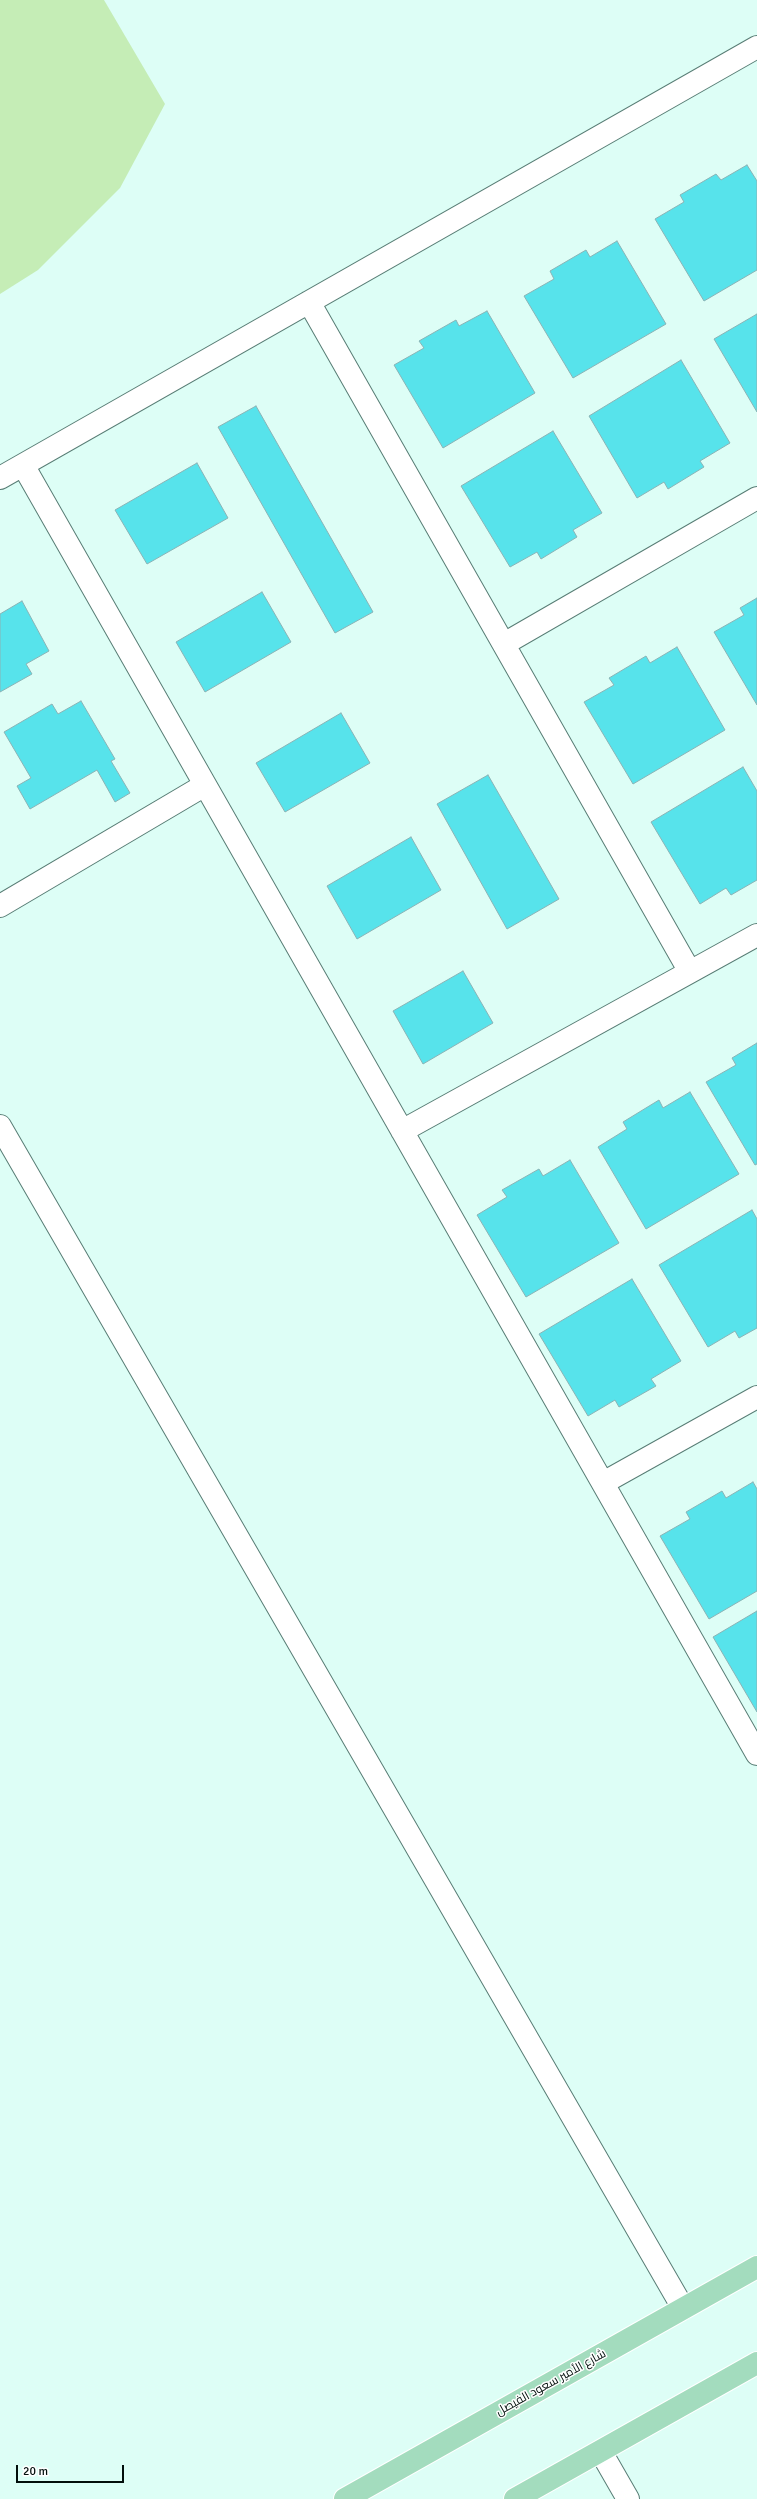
<!DOCTYPE html>
<html>
<head>
<meta charset="utf-8">
<style>
	body { margin:0 }
	#map { position:relative; width:757px; height:2499px; overflow:hidden; background:#ddfef6; font-family:Signika,sans-serif }
	canvas { display:block }
	.scale { position:absolute; left:16px; top:2465px; width:108px; height:18px; box-sizing:border-box; border:2px solid #020f0c; border-top:0; padding-left:5px; font-size:12px; line-height:14px; white-space:nowrap; color:#020f0c; -webkit-text-stroke:3px #fff; paint-order:stroke }
</style>
</head>
<body>
<div id="map">
<canvas width="757" height="2499"></canvas>
<div class="scale">20 m</div>
</div>
<script>
const context = document.querySelector('canvas').getContext('2d');
context.lineJoin = 'round';
function fill(path, color) {
  context.fillStyle = color;
  context.fill(path, 'evenodd');
}
function toPath(rows) {
  const path = new Path2D();
  for (const r of rows) {
    path.moveTo(r[0], r[1]);
    for (let i = 2; i < r.length; i += 2) path.lineTo(r[i], r[i + 1]);
  }
  return path;
}
function trace(path, color, width, dash) {
  context.strokeStyle = color;
  context.lineWidth = width;
  context.lineCap = dash ? 'butt' : 'round';
  context.setLineDash(dash || []);
  context.stroke(path);
}
function drawText(font, color, halo, rows, align = 'center') {
  context.font = font + ' Signika,Cairo,sans-serif';
  context.lineWidth = 3;
  context.setLineDash([]);
  context.textBaseline = 'middle';
  context.strokeStyle = halo;
  context.fillStyle = color;
  for (const [text, x, y, turn = 0] of rows) {
    context.save();
    context.translate(x, y);
    context.rotate((+turn || 0) * Math.PI / 180);
    context.textAlign = isNaN(turn) ? turn : align;
    if (halo) context.strokeText(text, 0, 0);
    context.fillText(text, 0, 0);
    context.restore();
  }
}
const green = toPath([
	[0,0,104,0,165,104,120,188,38,270,0,294]
]);
const building = toPath([
	[747,165,757,181,757,270,704,301,655,219,684,202,680,195,716,174,721,180,747,165],
	[617,241,666,324,573,378,524,296,554,279,550,271,586,250,590,257,617,241],
	[487,311,535,393,443,448,394,365,424,348,419,341,456,320,459,326,487,311],
	[757,314,757,412,714,339,757,314],
	[681,360,730,443,700,461,704,467,668,489,664,482,637,498,589,416,681,360],
	[256,406,373,612,335,633,218,427,256,406],
	[553,431,602,513,573,530,577,537,541,559,537,552,510,567,461,486,553,431],
	[197,463,228,518,147,564,115,510,197,463],
	[262,592,291,642,205,692,176,642,262,592],
	[757,598,757,705,714,632,744,615,740,608,757,598],
	[22,601,49,651,26,664,32,674,0,692,0,614,22,601],
	[677,647,725,730,633,784,584,702,614,685,609,678,646,656,650,663,677,647],
	[81,701,115,759,111,761,130,793,115,802,97,770,30,809,17,786,31,778,4,732,52,704,58,714,81,701],
	[341,713,370,763,285,812,256,763,341,713],
	[743,767,757,791,757,880,731,895,726,888,700,904,651,822,743,767],
	[488,775,559,899,507,929,437,804,488,775],
	[411,837,441,890,357,939,327,886,411,837],
	[463,971,493,1023,423,1064,393,1011,463,971],
	[757,1043,757,1164,755,1165,706,1082,736,1065,732,1058,757,1043],
	[690,1092,739,1174,646,1229,598,1147,627,1129,623,1122,659,1100,663,1108,690,1092],
	[570,1160,619,1243,526,1297,477,1215,507,1197,502,1190,539,1169,543,1176,570,1160],
	[752,1210,757,1219,757,1328,739,1338,735,1331,708,1347,659,1265,752,1210],
	[632,1279,681,1361,651,1379,656,1386,619,1407,615,1400,588,1416,539,1334,632,1279],
	[753,1482,757,1489,757,1591,709,1619,660,1536,690,1519,686,1512,722,1491,726,1498,753,1482],
	[757,1611,757,1712,713,1637,757,1611]
]);
const minor = toPath([
	[309,302,690,972],
	[23,465,757,1754],
	[0,478,757,47],
	[504,644,757,498],
	[0,906,205,785],
	[0,1126,683,2308],
	[402,1131,757,935],
	[603,1483,757,1397],
	[601,2452,628,2499]
]);
const primary = toPath([
	[345,2499,757,2267],
	[515,2499,757,2363]
]);
const streetNames = [
	["شارع الأمير سعود الفيصل",551,2383,-29]
];
fill(green, '#c5edb6');
fill(building, '#57e3eb');
trace(building, '#8ab3b5', 1);
trace(minor, '#587d75', 24);
trace(primary, '#fff', 24);
trace(minor, '#fff', 22);
trace(primary, '#a3dcbe', 22);
drawText('12px', '#020f0c', '#fff', streetNames);
</script>
</body>
</html>
